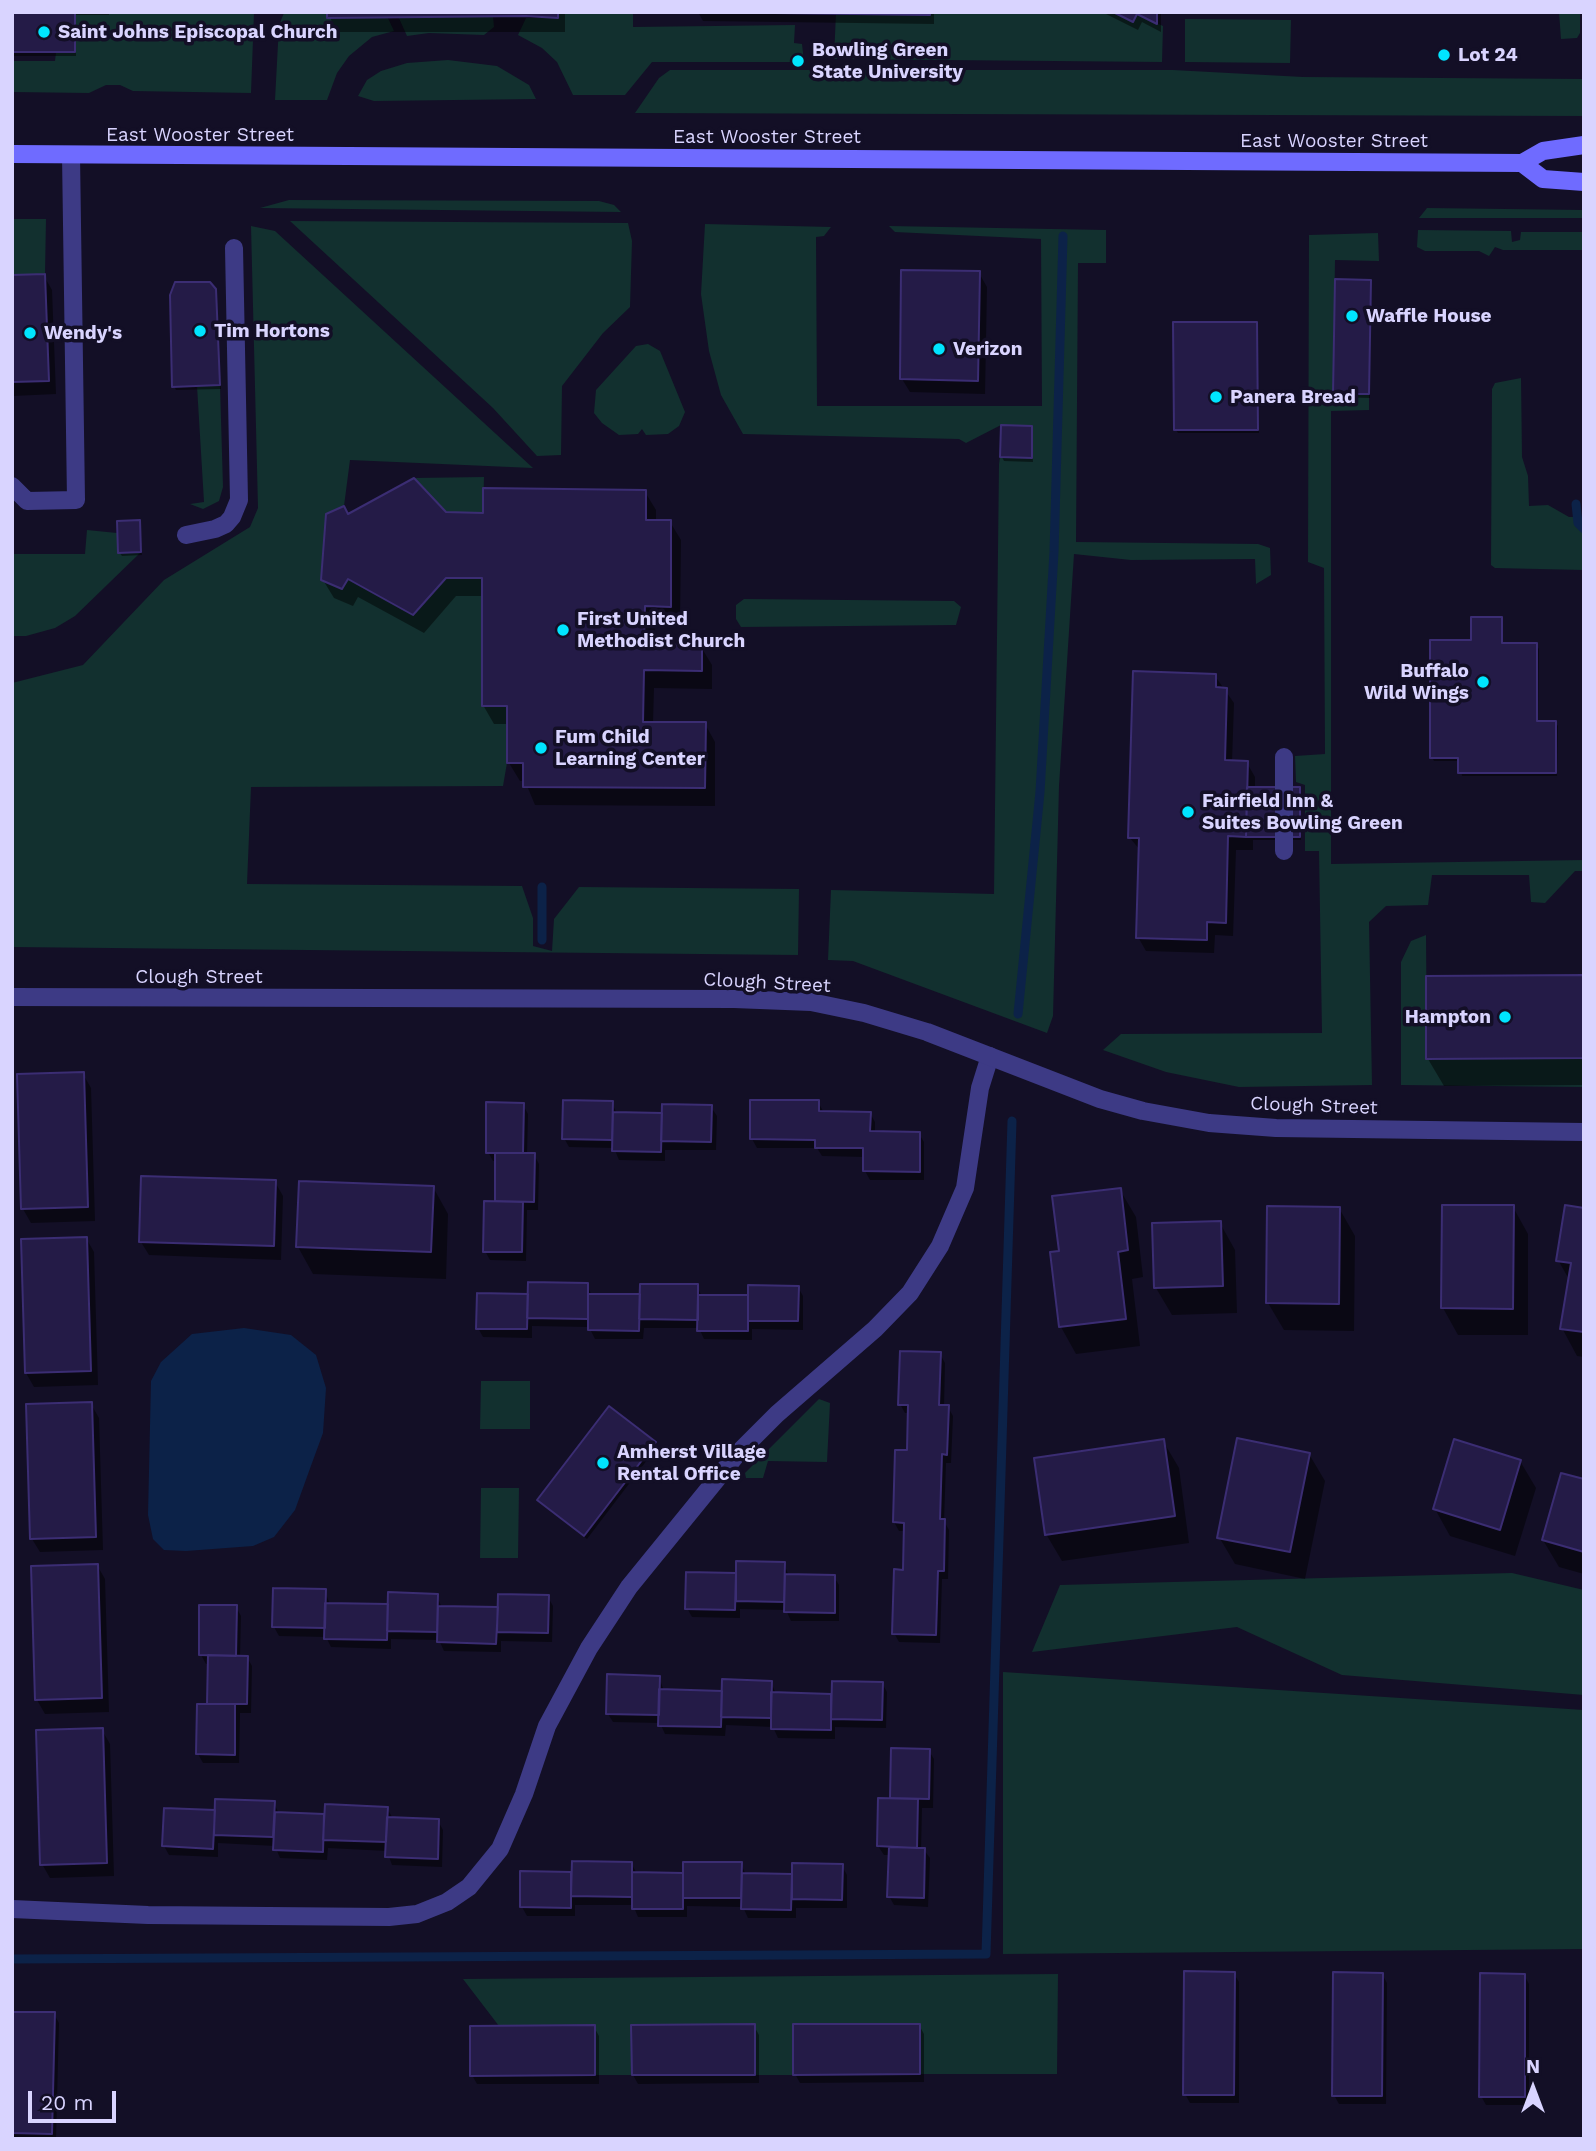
<!DOCTYPE html>
<html>
<head>
<meta charset="utf-8">
<style>
	body { margin:0 }
	#map { position:relative; width:1596px; height:2151px; overflow:hidden; background:#130f26; font-family:"Work Sans",sans-serif }
	canvas { display:block }
	.frame { position:absolute; inset:0; border:14px solid #d9d4ff; pointer-events:none }
	.north { position:absolute; left:1498px; top:2053px; width:70px; height:70px; -webkit-text-stroke:5px #130f26; paint-order:stroke; rotate:0deg; font-size:19px; font-weight:700; line-height:28px; text-align:center; color:#d9d4ff }
	.north::after { content:''; display:block; margin:auto; width:24px; height:32px; background:#d9d4ff; clip-path:polygon(50% 0,100% 100%,50% 72%,0 100%) }
	.scale { position:absolute; left:28px; top:2091px; width:88px; height:32px; box-sizing:border-box; border:4px solid #d9d4ff; border-top:0; padding-left:9px; font-size:21px; line-height:24px; white-space:nowrap; color:#d9d4ff; -webkit-text-stroke:5px #130f26; paint-order:stroke }
</style>
</head>
<body>
<div id="map">
<canvas width="1596" height="2151"></canvas>
<div class="frame"></div>
<div class="north">N</div>
<div class="scale">20 m</div>
</div>
<script>
const context = document.querySelector('canvas').getContext('2d');
context.lineJoin = 'round';
function fill(path, color) {
  context.fillStyle = color;
  context.fill(path, 'evenodd');
}
function toPath(rows) {
  const path = new Path2D();
  for (const r of rows) {
    path.moveTo(r[0], r[1]);
    for (let i = 2; i < r.length; i += 2) path.lineTo(r[i], r[i + 1]);
  }
  return path;
}
function trace(path, color, width, dash) {
  context.strokeStyle = color;
  context.lineWidth = width;
  context.lineCap = dash ? 'butt' : 'round';
  context.setLineDash(dash || []);
  context.stroke(path);
}
function drawText(font, color, halo, rows, align = 'center') {
  context.font = font + ' "Work Sans",sans-serif';
  context.lineWidth = 7;
  context.setLineDash([]);
  context.textBaseline = 'middle';
  context.strokeStyle = halo;
  context.fillStyle = color;
  for (const [text, x, y, turn = 0] of rows) {
    context.save();
    context.translate(x, y);
    context.rotate((+turn || 0) * Math.PI / 180);
    context.textAlign = isNaN(turn) ? turn : align;
    if (halo) context.strokeText(text, 0, 0);
    context.fillText(text, 0, 0);
    context.restore();
  }
}
const green = toPath([
	[75,12,254,13,251,93,133,91,120,85,106,85,89,93,12,92,12,61,55,61,56,52,75,52],
	[314,12,327,12,327,18,387,16,394,31,372,37,349,56,337,73,327,100,275,100,279,25,284,13],
	[558,12,633,12,633,27,795,25,794,43,802,44,804,62,652,62,625,95,573,95,557,62,542,48,518,35,526,18,558,18],
	[836,12,929,15,930,12,1113,12,1132,22,1137,14,1163,26,1162,62,834,59],
	[1559,12,1580,12,1580,33,1577,38,1561,39],
	[398,16,493,16,494,27,484,35,429,33,407,36],
	[1185,19,1291,20,1290,63,1185,62],
	[448,60,497,66,529,85,536,99,374,101,358,96,367,80,381,71,407,63],
	[670,70,1173,70,1303,77,1584,79,1584,116,635,113,659,78],
	[289,200,599,201,614,205,621,212,260,208],
	[1427,208,1584,210,1584,218,1419,218],
	[12,219,46,219,45,274,12,275],
	[290,221,628,223,632,241,630,307,603,333,562,386,561,455,537,456,493,408],
	[705,224,831,227,824,236,816,237,817,406,1042,406,1041,239,895,232,889,226,1106,230,1106,263,1078,263,1076,542,1258,544,1270,548,1271,575,1256,584,1255,559,1131,560,1074,554,1059,786,1053,1016,1047,1033,853,961,828,960,831,890,994,894,999,464,1000,457,1032,458,1032,426,1001,425,966,443,959,439,743,434,721,395,709,351,701,294],
	[251,226,275,231,533,468,350,460,344,506,326,515,322,580,348,579,413,615,446,578,482,578,482,705,507,706,507,763,503,786,251,787,247,884,522,886,533,918,533,946,552,951,554,919,579,887,799,889,798,955,12,947,12,683,83,665,164,580,250,527,258,508],
	[1418,230,1511,231,1512,242,1520,240,1521,232,1584,232,1584,250,1503,250,1495,247,1489,256,1479,251,1425,251,1417,247],
	[1378,233,1379,261,1335,260,1333,393,1369,394,1369,410,1331,411,1331,864,1584,860,1584,871,1575,871,1545,903,1531,902,1529,875,1432,875,1428,905,1386,906,1369,922,1372,1085,1239,1087,1166,1072,1103,1050,1121,1034,1322,1033,1319,851,1305,851,1305,785,1296,782,1295,756,1325,754,1324,568,1308,562,1309,235],
	[648,344,660,351,685,412,679,426,668,434,646,435,642,429,638,434,619,435,602,423,594,413,596,390,636,346],
	[1521,378,1522,457,1528,476,1529,506,1548,505,1569,517,1584,517,1584,570,1495,568,1491,565,1492,389,1495,383],
	[220,385,223,487,219,501,203,509,190,504,204,502,197,386],
	[484,477,483,513,446,512,414,478],
	[87,530,117,533,118,552,141,552,75,616,55,628,26,636,12,636,12,554,85,554],
	[744,599,954,601,961,607,956,625,741,627,736,619,736,605],
	[1426,935,1427,1059,1584,1058,1584,1087,1401,1085,1401,962,1411,941],
	[481,1381,530,1381,530,1429,480,1429],
	[819,1399,830,1403,827,1462,768,1461,763,1478,746,1478,745,1473],
	[481,1488,519,1488,518,1558,480,1558],
	[1512,1573,1584,1590,1584,1695,1342,1675,1237,1627,1032,1652,1060,1585],
	[1003,1672,1584,1710,1584,1949,1003,1954],
	[1058,1974,1057,2074,920,2074,919,2024,793,2024,793,2075,755,2075,754,2024,632,2025,632,2075,595,2075,594,2025,499,2026,463,1979]
]);
const water = toPath([
	[244,1328,291,1335,316,1355,326,1388,323,1433,312,1463,295,1510,274,1537,253,1546,186,1551,164,1550,153,1539,148,1515,151,1381,161,1362,192,1334]
]);
const shadow = toPath([
	[12,12,109,12,109,15,76,15,76,56,12,56],
	[328,12,565,12,565,32,336,32],
	[698,12,934,12,934,24,703,21],
	[1102,12,1161,12,1161,32,1142,22,1138,30],
	[979,273,987,287,985,394,910,392,902,379],
	[44,276,52,290,56,394,13,396,12,277],
	[1370,281,1370,398,1337,397,1335,393],
	[214,290,221,389,176,390,174,386],
	[1256,323,1259,433,1178,433,1176,430],
	[1031,428,1033,462,1004,461,1002,457],
	[645,492,656,510,656,522,670,522,681,540,680,625,655,624,654,646,701,647,712,665,712,689,654,688,653,723,705,724,715,742,715,806,535,805,525,781,520,781,509,763,509,724,494,724,483,705,484,596,456,596,424,633,358,597,353,606,334,598,323,580,348,516,485,515],
	[139,522,142,555,122,556,119,552],
	[1501,618,1503,644,1536,645,1539,649,1538,722,1555,722,1558,726,1557,776,1462,776,1460,761,1434,761,1432,757],
	[1215,676,1234,703,1232,762,1247,763,1255,777,1255,789,1299,789,1301,840,1253,840,1253,850,1236,850,1233,936,1215,935,1214,953,1146,951,1138,937,1141,851,1129,837],
	[1584,977,1584,1085,1444,1086,1428,1059],
	[83,1074,91,1088,95,1221,31,1223,23,1209],
	[818,1102,823,1111,870,1113,875,1122,875,1133,919,1134,924,1142,924,1180,870,1180,865,1171,865,1157,822,1156,817,1148,757,1148,752,1139],
	[612,1103,617,1114,664,1115,711,1107,717,1116,716,1150,665,1150,665,1161,619,1160,614,1148,569,1147,564,1138],
	[523,1105,528,1114,527,1155,534,1155,539,1164,538,1210,527,1210,526,1261,490,1260,485,1251,496,1203,497,1161,493,1161,488,1152],
	[275,1182,283,1196,281,1260,149,1255,141,1242],
	[433,1187,448,1214,446,1279,313,1274,298,1247],
	[1120,1190,1136,1217,1143,1277,1132,1279,1140,1346,1076,1354,1061,1327,1061,1253],
	[1513,1207,1528,1234,1528,1335,1458,1335,1443,1308],
	[1339,1208,1355,1236,1354,1331,1284,1330,1268,1303],
	[1584,1210,1584,1357,1577,1356,1562,1328,1570,1281,1558,1260],
	[1220,1223,1235,1250,1237,1313,1172,1315,1156,1288],
	[86,1238,94,1252,98,1385,34,1387,26,1373],
	[587,1285,592,1296,641,1296,697,1286,702,1297,750,1297,798,1287,803,1296,803,1330,752,1329,752,1340,704,1339,699,1328,644,1328,643,1339,595,1339,589,1327,532,1326,532,1338,483,1337,478,1328,530,1295],
	[940,1354,945,1363,944,1407,948,1407,953,1416,951,1463,946,1463,944,1521,949,1530,948,1579,942,1579,940,1643,899,1642,894,1633,904,1572,905,1531,899,1531,894,1522,909,1452,910,1413,905,1413,900,1404],
	[91,1404,99,1418,103,1550,40,1552,32,1539],
	[1163,1441,1179,1468,1189,1543,1062,1561,1046,1534],
	[655,1443,657,1447,587,1539,539,1500],
	[1309,1454,1325,1481,1305,1579,1235,1564,1219,1537],
	[1520,1461,1536,1488,1515,1556,1450,1536,1435,1509],
	[1584,1481,1584,1574,1559,1567,1543,1540],
	[784,1564,789,1576,834,1577,839,1585,839,1621,791,1621,786,1610,740,1609,740,1618,692,1617,687,1608,688,1574,738,1575],
	[97,1565,105,1579,109,1712,45,1714,37,1700],
	[325,1591,330,1605,390,1606,437,1596,442,1608,499,1609,548,1597,553,1606,552,1642,501,1641,501,1652,444,1651,439,1640,391,1639,391,1649,331,1647,326,1637,279,1636,274,1627],
	[236,1607,241,1616,240,1657,247,1657,252,1666,251,1713,240,1713,239,1763,203,1763,198,1754,209,1705,210,1664,206,1664,201,1655],
	[659,1677,664,1691,724,1693,771,1682,776,1694,833,1696,882,1683,887,1692,886,1728,835,1727,835,1739,778,1738,773,1727,726,1725,725,1736,665,1734,660,1723,613,1722,608,1714],
	[102,1730,110,1744,114,1876,50,1878,42,1864],
	[893,1750,929,1751,934,1759,933,1808,922,1808,921,1850,924,1850,930,1858,928,1907,894,1905,889,1896,890,1855,884,1855,878,1846,892,1800],
	[274,1803,279,1814,326,1816,387,1808,392,1817,438,1821,443,1830,442,1867,392,1865,387,1851,328,1848,327,1860,280,1858,275,1846,218,1843,218,1857,169,1855,164,1846,216,1812],
	[631,1863,636,1872,685,1875,741,1864,746,1875,793,1876,842,1866,847,1875,847,1908,796,1908,796,1918,748,1918,743,1907,687,1906,687,1917,638,1917,633,1905,575,1905,575,1916,527,1916,522,1907,522,1873,573,1874],
	[1234,1974,1239,1982,1239,2103,1190,2103,1185,2094],
	[1382,1974,1387,1983,1386,2104,1339,2104,1334,2095],
	[1524,1975,1529,1984,1529,2105,1486,2105,1481,2096],
	[12,2013,54,2014,59,2023,56,2139,12,2139],
	[919,2025,924,2034,924,2082,800,2083,795,2074],
	[754,2026,759,2035,759,2083,638,2084,633,2075],
	[594,2027,599,2036,599,2084,477,2084,472,2075]
]);
const stream = toPath([
	[1576,504,1578,523,1584,529],
	[542,887,542,940],
	[1018,1014,1040,792,1054,552,1063,236],
	[12,1959,986,1954,1012,1121]
]);
const building = toPath([
	[12,12,75,12,75,52,12,52,12,12],
	[327,12,558,12,558,18,526,16,327,18,327,12],
	[696,12,930,12,930,15,696,12],
	[1113,12,1157,12,1157,24,1137,14,1133,22,1113,12],
	[901,270,980,271,978,381,900,379,901,270],
	[45,274,49,381,12,382,12,275,45,274],
	[1335,279,1371,280,1369,394,1333,394,1335,279],
	[175,282,210,282,216,289,220,385,172,387,170,295,175,282],
	[1173,322,1257,322,1258,430,1174,430,1173,322],
	[1001,425,1032,426,1032,458,1000,457,1001,425],
	[414,478,446,512,483,513,483,488,646,490,646,520,671,520,671,607,645,606,644,644,702,645,702,671,644,670,643,722,706,722,705,788,523,787,523,763,507,763,507,706,482,706,482,578,446,578,413,615,348,579,342,589,321,580,326,514,344,506,348,514,414,478],
	[140,520,141,552,118,553,117,521,140,520],
	[1471,617,1502,617,1502,643,1537,643,1537,721,1556,721,1556,773,1458,773,1458,758,1430,758,1430,640,1471,640,1471,617],
	[1133,671,1216,674,1216,687,1227,688,1225,760,1248,761,1246,837,1228,836,1226,923,1207,922,1207,940,1136,938,1139,838,1128,838,1133,671],
	[1247,787,1300,787,1300,837,1246,837,1247,787],
	[1584,975,1584,1058,1426,1059,1426,976,1584,975],
	[84,1072,88,1207,21,1209,17,1074,84,1072],
	[563,1100,613,1101,612,1140,562,1139,563,1100],
	[750,1100,819,1100,819,1111,871,1112,870,1131,920,1132,920,1172,863,1171,863,1148,815,1148,815,1140,750,1139,750,1100],
	[486,1102,524,1103,523,1153,486,1153,486,1102],
	[662,1104,712,1105,711,1142,661,1141,662,1104],
	[613,1112,662,1113,661,1152,612,1151,613,1112],
	[495,1153,535,1153,534,1202,495,1201,495,1153],
	[141,1176,276,1180,274,1246,139,1242,141,1176],
	[299,1181,434,1186,431,1252,296,1247,299,1181],
	[1121,1188,1128,1250,1118,1252,1126,1319,1059,1327,1050,1252,1059,1251,1052,1196,1121,1188],
	[484,1201,523,1202,522,1252,483,1252,484,1201],
	[1442,1205,1514,1205,1513,1309,1441,1308,1442,1205],
	[1565,1205,1584,1208,1584,1332,1560,1329,1571,1263,1556,1261,1565,1205],
	[1267,1206,1340,1207,1339,1304,1266,1303,1267,1206],
	[1221,1221,1223,1286,1154,1288,1152,1223,1221,1221],
	[87,1237,91,1371,25,1373,21,1239,87,1237],
	[528,1282,588,1283,588,1319,527,1318,528,1282],
	[640,1284,698,1284,698,1320,639,1319,640,1284],
	[748,1285,799,1286,798,1321,748,1321,748,1285],
	[477,1293,528,1294,527,1329,476,1329,477,1293],
	[588,1294,640,1294,639,1331,588,1330,588,1294],
	[698,1295,748,1295,748,1331,697,1331,698,1295],
	[900,1351,941,1352,939,1405,949,1405,947,1455,942,1454,940,1519,945,1519,944,1571,938,1571,936,1635,892,1634,894,1569,903,1570,904,1523,893,1522,895,1450,907,1450,908,1405,898,1405,900,1351],
	[92,1402,96,1537,30,1539,26,1404,92,1402],
	[609,1406,656,1442,584,1536,537,1500,609,1406],
	[1237,1438,1310,1453,1290,1552,1217,1538,1237,1438],
	[1164,1439,1175,1516,1045,1535,1034,1458,1164,1439],
	[1454,1439,1521,1460,1500,1530,1433,1509,1454,1439],
	[1561,1473,1584,1479,1584,1552,1542,1540,1561,1473],
	[736,1561,785,1562,784,1602,736,1601,736,1561],
	[98,1564,102,1698,35,1700,31,1566,98,1564],
	[686,1572,736,1573,735,1610,685,1609,686,1572],
	[785,1574,835,1575,835,1613,784,1612,785,1574],
	[273,1588,326,1589,325,1628,272,1627,273,1588],
	[388,1592,438,1594,437,1632,387,1631,388,1592],
	[498,1594,549,1595,548,1633,497,1632,498,1594],
	[325,1603,388,1604,387,1640,324,1639,325,1603],
	[199,1605,237,1605,236,1656,199,1655,199,1605],
	[438,1606,498,1607,496,1644,437,1642,438,1606],
	[208,1655,248,1656,247,1704,207,1704,208,1655],
	[607,1674,660,1676,659,1715,606,1714,607,1674],
	[722,1679,772,1681,771,1718,721,1717,722,1679],
	[832,1681,883,1682,882,1720,831,1719,832,1681],
	[659,1689,722,1691,721,1727,658,1726,659,1689],
	[771,1692,831,1694,831,1730,771,1729,771,1692],
	[197,1704,235,1704,235,1755,196,1754,197,1704],
	[103,1728,107,1863,40,1865,36,1730,103,1728],
	[891,1748,930,1749,929,1799,890,1798,891,1748],
	[878,1798,918,1799,917,1848,877,1846,878,1798],
	[215,1799,275,1801,273,1837,214,1835,215,1799],
	[325,1804,388,1807,386,1842,323,1840,325,1804],
	[164,1808,215,1810,213,1849,162,1846,164,1808],
	[275,1812,324,1814,323,1852,273,1850,275,1812],
	[387,1817,439,1819,438,1859,385,1857,387,1817],
	[889,1847,925,1848,924,1898,887,1897,889,1847],
	[572,1861,632,1862,632,1897,571,1896,572,1861],
	[683,1862,742,1862,741,1898,683,1898,683,1862],
	[792,1863,843,1864,842,1900,792,1899,792,1863],
	[520,1871,571,1872,571,1908,520,1907,520,1871],
	[632,1872,683,1873,683,1909,632,1909,632,1872],
	[742,1873,792,1874,791,1910,741,1909,742,1873],
	[1184,1971,1235,1972,1234,2095,1183,2095,1184,1971],
	[1333,1972,1383,1973,1382,2096,1332,2096,1333,1972],
	[1480,1973,1525,1974,1525,2097,1479,2097,1480,1973],
	[12,2012,55,2012,52,2134,12,2133,12,2012],
	[755,2024,755,2075,632,2075,631,2025,755,2024],
	[793,2024,920,2024,920,2074,793,2075,793,2024],
	[595,2025,595,2075,470,2076,470,2026,595,2025]
]);
const service = toPath([
	[12,486,27,501,76,500,71,155],
	[186,535,215,529,226,524,232,517,239,500,234,248],
	[1284,851,1284,757]
]);
const minor = toPath([
	[12,1909,148,1915,389,1917,417,1914,447,1902,469,1887,500,1849,524,1794,547,1726,589,1648,629,1587,738,1453,777,1414,875,1329,910,1293,940,1246,965,1188,980,1088,990,1056]
]);
const tertiary = toPath([
	[12,997,734,999,811,1002,864,1013,927,1032,1100,1099,1143,1111,1209,1123,1276,1128,1584,1132]
]);
const secondary = toPath([
	[12,154,1522,163,1543,151,1584,145],
	[1522,163,1543,179,1584,182]
]);
const markers = [
	[44,32,7,"#00e5ff"],
	[1444,55,7,"#00e5ff"],
	[798,61,7,"#00e5ff"],
	[1352,316,7,"#00e5ff"],
	[200,331,7,"#00e5ff"],
	[30,333,7,"#00e5ff"],
	[939,349,7,"#00e5ff"],
	[1216,397,7,"#00e5ff"],
	[563,630,7,"#00e5ff"],
	[1483,682,7,"#00e5ff"],
	[541,748,7,"#00e5ff"],
	[1188,812,7,"#00e5ff"],
	[1505,1017,7,"#00e5ff"],
	[603,1463,7,"#00e5ff"]
];
const poiNames = [
	["Saint Johns Episcopal Church",58,32],
	["Bowling Green",812,50],
	["State University",812,72],
	["Lot 24",1458,55],
	["Waffle House",1366,316],
	["Tim Hortons",214,331],
	["Wendy's",44,333],
	["Verizon",953,349],
	["Panera Bread",1230,397],
	["First United",577,619],
	["Methodist Church",577,641],
	["Buffalo",1469,671,"right"],
	["Wild Wings",1469,693,"right"],
	["Fum Child",555,737],
	["Learning Center",555,759],
	["Fairfield Inn &",1202,801],
	["Suites Bowling Green",1202,823],
	["Hampton",1491,1017,"right"],
	["Amherst Village",617,1452],
	["Rental Office",617,1474]
];
const streetNames = [
	["East Wooster Street",200,135],
	["East Wooster Street",767,137],
	["East Wooster Street",1334,141],
	["Clough Street",199,977],
	["Clough Street",767,983,3],
	["Clough Street",1314,1106,2]
];
fill(green, '#12302f');
fill(water, '#0c2248');
fill(shadow, '#0007');
trace(stream, '#0c2248', 9);
fill(building, '#241b47');
trace(building, '#3b2d73', 2);
trace(service, '#3d3a85', 18);
trace(minor, '#3d3a85', 18);
trace(tertiary, '#3d3a85', 18);
trace(secondary, '#6f6bff', 18);
for (const [x, y, r, color] of markers) {
  const dot = new Path2D();
  dot.arc(x, y, r, 0, 2 * Math.PI);
  context.fillStyle = color;
  context.fill(dot);
  trace(dot, '#130f26', 2.5);
}
drawText('bold 19px', '#d9d4ff', '#130f26', poiNames, 'left');
drawText('19px', '#d9d4ff', '#130f26', streetNames);
</script>
</body>
</html>
